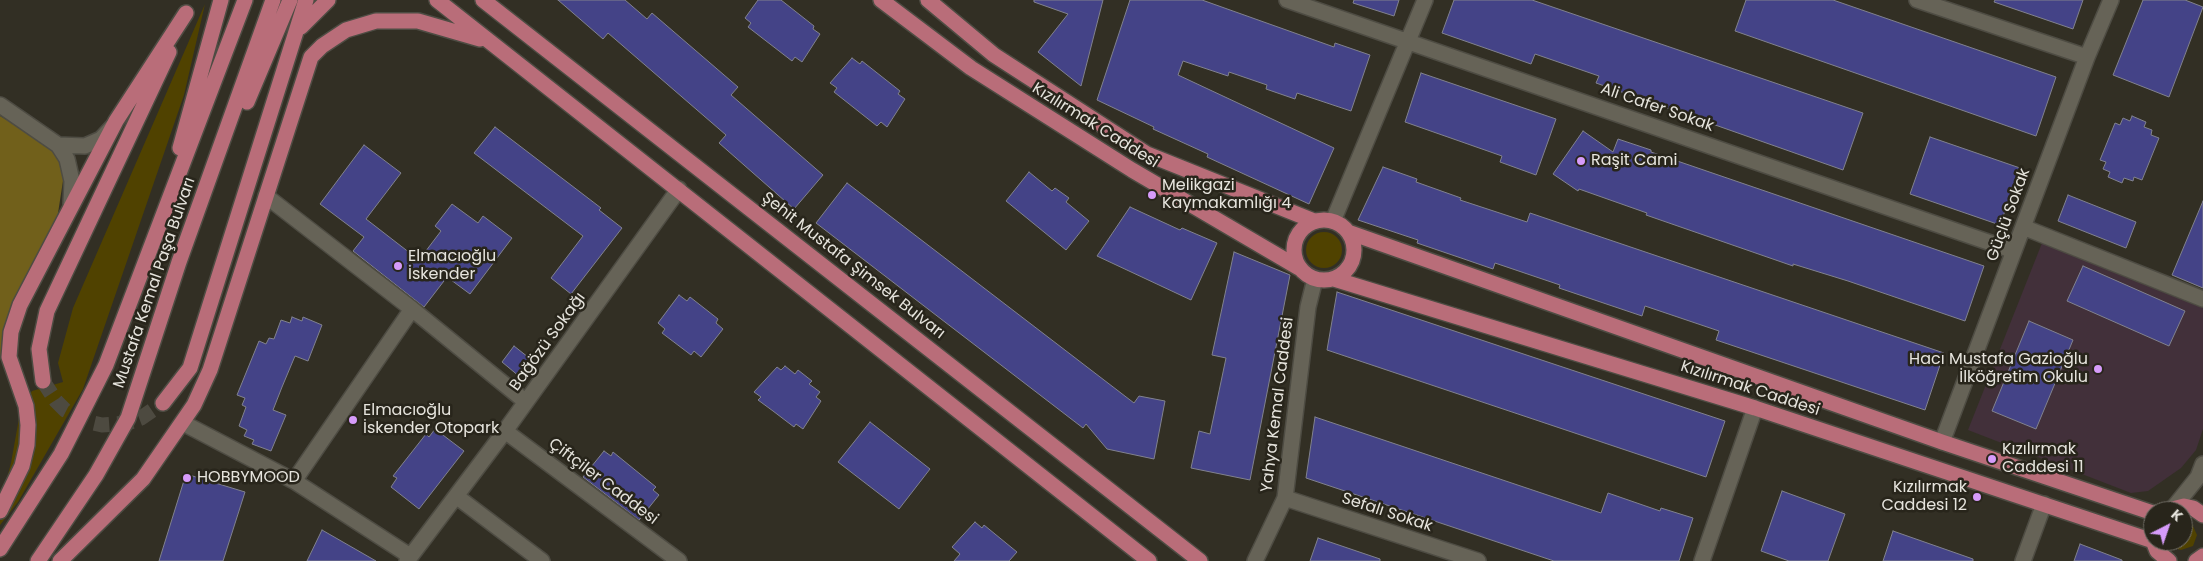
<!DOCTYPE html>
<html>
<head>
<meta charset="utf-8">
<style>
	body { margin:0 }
	#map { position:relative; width:2203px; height:561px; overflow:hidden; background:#322f24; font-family:Poppins,sans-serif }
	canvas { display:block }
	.north { position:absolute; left:2143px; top:501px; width:50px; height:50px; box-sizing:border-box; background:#28251b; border:1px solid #747169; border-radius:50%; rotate:41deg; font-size:14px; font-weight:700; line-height:20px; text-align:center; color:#e6e4dd }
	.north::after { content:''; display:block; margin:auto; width:18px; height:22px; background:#d69bfa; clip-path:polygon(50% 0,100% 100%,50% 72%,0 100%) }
</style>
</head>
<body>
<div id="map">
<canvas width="2203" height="561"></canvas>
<div class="north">K</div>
</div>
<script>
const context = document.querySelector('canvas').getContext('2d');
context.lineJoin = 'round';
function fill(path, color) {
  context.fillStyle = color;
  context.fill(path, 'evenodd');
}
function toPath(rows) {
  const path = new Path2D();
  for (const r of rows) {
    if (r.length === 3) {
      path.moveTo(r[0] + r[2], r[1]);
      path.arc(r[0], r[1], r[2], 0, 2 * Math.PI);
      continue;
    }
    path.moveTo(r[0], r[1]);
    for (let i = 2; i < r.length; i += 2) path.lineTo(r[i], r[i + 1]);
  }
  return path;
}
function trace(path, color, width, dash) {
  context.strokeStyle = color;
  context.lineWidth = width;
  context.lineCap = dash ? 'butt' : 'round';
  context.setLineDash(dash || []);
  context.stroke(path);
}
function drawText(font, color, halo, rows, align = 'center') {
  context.font = font + ' Poppins,sans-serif';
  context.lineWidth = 5;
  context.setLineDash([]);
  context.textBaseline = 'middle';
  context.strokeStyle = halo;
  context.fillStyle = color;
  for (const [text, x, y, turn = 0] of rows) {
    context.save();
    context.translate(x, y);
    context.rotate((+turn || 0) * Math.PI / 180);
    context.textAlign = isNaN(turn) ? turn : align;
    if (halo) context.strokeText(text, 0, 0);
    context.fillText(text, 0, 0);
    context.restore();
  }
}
const education = toPath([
	[2042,243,2203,308,2203,429,2196,450,2181,468,2148,491,2131,493,1968,430]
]);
const green = toPath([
	[205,4,184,95,83,389,18,502,0,525,0,504,11,463,21,407,32,391,63,382,58,363,73,308],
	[1324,250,18],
	[2183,520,2192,524,2197,535,2193,546,2181,550,2174,548,2168,541,2183,541]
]);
const forest = toPath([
	[0,116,46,142,65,168,56,226,14,308,0,360]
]);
const building = toPath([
	[558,0,625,0,647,19,652,13,738,87,731,95,823,175,794,209,719,143,726,135,608,33,603,39,558,0],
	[758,0,781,0,814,26,813,29,820,34,802,62,795,57,792,61,748,27,751,23,745,18,758,0],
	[1034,0,1103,0,1081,86,1038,52,1068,14,1034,2,1034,0],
	[1130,0,1202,0,1334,47,1335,43,1370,55,1351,111,1297,93,1295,99,1266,89,1267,85,1229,72,1228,76,1183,61,1178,75,1334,148,1309,204,1207,157,1208,154,1153,129,1154,127,1097,100,1130,0],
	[1354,0,1399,0,1394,16,1353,3,1354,0],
	[1454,0,1532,0,1863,113,1843,170,1596,83,1599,76,1535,54,1531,64,1442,33,1454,0],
	[1746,0,1833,0,2056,77,2036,136,1735,31,1746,0],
	[1995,0,2083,0,2073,29,1994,2,1995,0],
	[2143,0,2185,0,2203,7,2169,97,2113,75,2143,0],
	[852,58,860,64,862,61,900,91,898,94,905,99,887,127,881,122,877,126,834,92,837,88,830,83,852,58],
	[1421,73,1556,119,1536,175,1500,162,1502,156,1405,122,1421,73],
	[2132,116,2146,122,2144,127,2152,130,2151,135,2159,138,2142,180,2134,177,2133,181,2124,178,2122,183,2108,177,2110,172,2103,169,2106,162,2100,160,2115,123,2120,125,2123,118,2130,121,2132,116],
	[495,127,601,208,599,210,622,228,571,294,551,278,583,236,474,153,495,127],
	[1583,131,1613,152,1618,139,1651,150,1651,152,1984,266,1965,321,1848,281,1793,264,1793,266,1646,215,1647,213,1579,189,1578,191,1553,174,1583,131],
	[1930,137,2020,168,2000,225,1910,194,1930,137],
	[364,145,401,173,366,219,419,260,441,231,435,226,452,204,478,223,483,216,512,238,470,294,447,277,424,307,353,251,364,237,320,204,364,145],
	[1383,167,1417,179,1416,182,1461,198,1460,200,1527,222,1530,213,1944,353,1925,410,1716,340,1719,331,1645,306,1642,316,1559,288,1560,285,1495,263,1493,269,1464,259,1417,243,1418,240,1358,220,1383,167],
	[1029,172,1052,191,1055,188,1069,198,1066,202,1089,221,1066,250,1006,201,1029,172],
	[847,183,1134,403,1139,396,1165,401,1154,459,1107,449,1086,424,1083,428,816,223,847,183],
	[2068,195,2136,222,2126,248,2058,221,2068,195],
	[2203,201,2203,288,2172,275,2203,201],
	[1130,207,1180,230,1182,228,1217,243,1191,300,1097,256,1130,207],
	[1234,252,1290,275,1250,480,1191,468,1199,431,1210,434,1226,358,1212,355,1234,252],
	[2083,266,2185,311,2169,346,2067,301,2083,266],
	[1337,292,1725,421,1706,477,1327,350,1337,292],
	[679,295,687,301,690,297,718,319,716,323,723,329,701,357,694,351,691,355,662,333,665,329,658,323,679,295],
	[292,317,302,321,303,317,322,325,308,361,295,356,282,387,273,410,286,415,271,451,252,444,254,440,244,436,247,430,239,426,246,407,242,405,245,398,237,395,259,341,266,344,269,338,274,339,281,320,290,323,292,317],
	[2029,321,2073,340,2036,429,1992,411,2029,321],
	[514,346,533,361,520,377,502,362,514,346],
	[785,366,795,374,798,370,812,381,809,384,820,392,816,397,821,401,803,429,796,424,794,427,773,411,758,400,761,397,754,392,777,367,781,370,785,366],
	[1315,417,1601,513,1608,493,1660,511,1661,508,1693,518,1679,561,1554,561,1306,478,1315,417],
	[870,422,930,469,899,509,838,462,870,422],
	[435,429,464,451,419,509,391,487,397,478,393,476,426,434,429,437,435,429],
	[604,451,611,456,613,452,656,487,653,490,659,495,639,520,583,477,604,451],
	[186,474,245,492,223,561,159,561,186,474],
	[1782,491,1845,514,1828,561,1789,561,1761,551,1782,491],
	[975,522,982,528,984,525,1017,552,1009,561,954,561,960,554,952,547,975,522],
	[322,530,376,561,307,561,322,530],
	[1893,531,1973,559,1973,561,1883,561,1893,531],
	[1318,538,1380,559,1380,561,1310,561,1318,538],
	[2080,544,2122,560,2122,561,2074,561,2080,544]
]);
const majorTunnel = toPath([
	[43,381,56,401,65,410,89,422,102,425,128,423,141,418,163,403]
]);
const minor = toPath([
	[1287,0,2014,251],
	[1917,0,2087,57],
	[0,105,58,145,67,159,72,181,71,204],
	[58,145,85,146,101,139,112,127],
	[266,196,412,309,526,402],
	[1333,221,1425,0],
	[2023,227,2203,299],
	[183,423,294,481,410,556],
	[505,431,679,561],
	[1942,442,2087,57,2111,0],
	[294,481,412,309],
	[456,496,542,561],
	[1285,498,1478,561],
	[2174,507,2198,477,2203,464],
	[407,561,505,431,679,189],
	[1255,561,1285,498,1308,307,1315,279],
	[1702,561,1755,408],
	[2023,561,2044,504]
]);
const major = toPath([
	[437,0,1149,561],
	[483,0,1200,561],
	[881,0,971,68,1132,170,1299,268],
	[928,0,994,55,1147,154,1314,221],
	[301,27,328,0],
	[247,102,290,0],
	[180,148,221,0],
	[1324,250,30],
	[1348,232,1942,442,2153,513],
	[1334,279,1755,408,2153,541],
	[43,381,39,349,47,311,169,52],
	[163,403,190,368,306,0],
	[0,511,22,466,27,445,28,425,26,406,9,357,11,332,20,305,116,121,186,13],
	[2165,511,2184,506,2193,508,2203,515],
	[2153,541,2157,551,2169,561],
	[0,549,61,454,106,365,245,0],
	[38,561,96,475,128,418,179,262,273,0],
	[60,561,143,479,194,405,210,370,311,57,322,46,346,30,376,21,418,21,480,39],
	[2196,561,2203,556]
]);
const markers = [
	[1581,161,5,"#d69bfa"],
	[1152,195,5,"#d69bfa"],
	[398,266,5,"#d69bfa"],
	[2098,369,5,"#d69bfa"],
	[353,420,5,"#d69bfa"],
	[1992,459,5,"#d69bfa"],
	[187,478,5,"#d69bfa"],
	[1977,497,5,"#d69bfa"]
];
const streetNames = [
	["Ali Cafer Sokak",1657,108,19],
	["Kızılırmak Caddesi",1095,126,32],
	["Güçlü Sokak",2009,215,-70],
	["Şehit Mustafa Şimsek Bulvarı",853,266,38],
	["Mustafa Kemal Paşa Bulvarı",155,283,-71],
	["Bağözü Sokağı",548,342,-54],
	["Kızılırmak Caddesi",1750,389,18],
	["Yahya Kemal Caddesi",1278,405,-83],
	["Çiftçiler Caddesi",603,482,37],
	["Sefalı Sokak",1387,513,18]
];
const poiNames = [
	["Raşit Cami",1591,161],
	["Melikgazi",1162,186],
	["Kaymakamlığı 4",1162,204],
	["Elmacıoğlu",408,257],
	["İskender",408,275],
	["Hacı Mustafa Gazioğlu",2088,360,"right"],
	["İlköğretim Okulu",2088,378,"right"],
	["Elmacıoğlu",363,411],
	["İskender Otopark",363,429],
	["Kızılırmak",2002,450],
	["Caddesi 11",2002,468],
	["HOBBYMOOD",197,478],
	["Kızılırmak",1967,488,"right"],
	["Caddesi 12",1967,506,"right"]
];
fill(education, '#42303a');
fill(green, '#504200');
fill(forest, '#71601b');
fill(building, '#444387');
trace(building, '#81828e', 1);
trace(majorTunnel, '#4d4a40', 15, [15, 8]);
trace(minor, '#4e4c43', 18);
trace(major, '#4e4c43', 18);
trace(minor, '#666357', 15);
trace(major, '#b96d79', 15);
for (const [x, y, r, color] of markers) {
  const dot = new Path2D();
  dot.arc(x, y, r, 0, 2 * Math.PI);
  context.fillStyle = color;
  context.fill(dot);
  trace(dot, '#28251b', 2);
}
drawText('16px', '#e6e4dd', '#28251b', streetNames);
drawText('16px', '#e6e4dd', '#28251b', poiNames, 'left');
</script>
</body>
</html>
